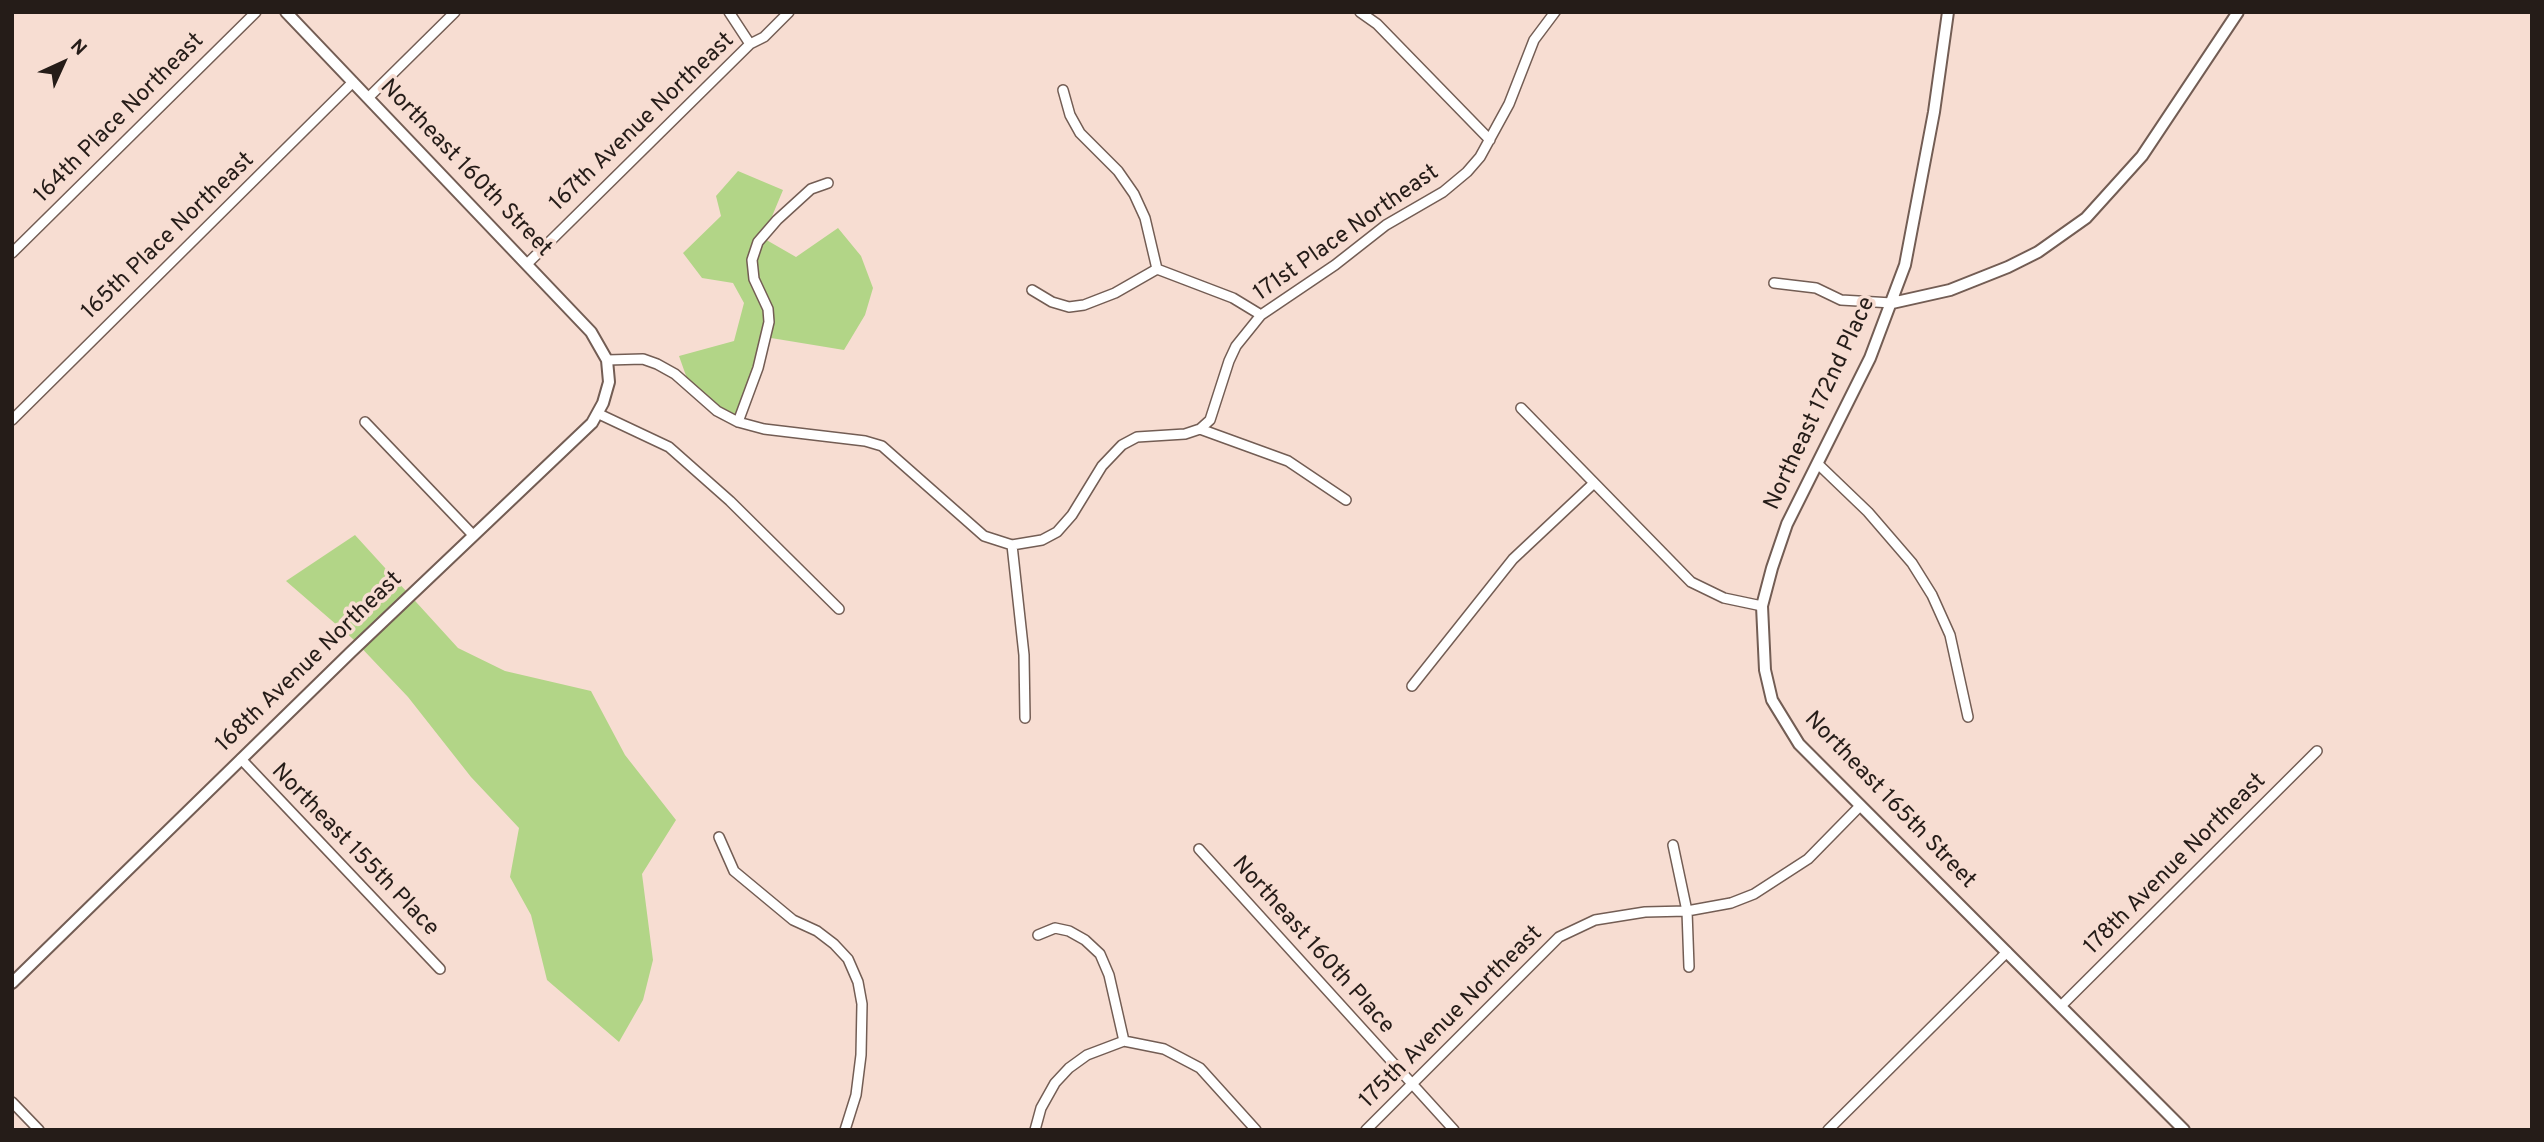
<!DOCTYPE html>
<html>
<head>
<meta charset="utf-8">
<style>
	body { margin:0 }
	#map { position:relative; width:2544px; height:1142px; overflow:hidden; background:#f7ddd2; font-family:Overpass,sans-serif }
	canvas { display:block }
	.frame { position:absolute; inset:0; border:14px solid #251c18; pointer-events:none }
	.north { position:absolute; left:28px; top:28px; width:70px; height:70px; -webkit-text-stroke:5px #f7ddd2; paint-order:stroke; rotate:45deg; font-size:19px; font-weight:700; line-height:28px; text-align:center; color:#251c18 }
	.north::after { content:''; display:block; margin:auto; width:24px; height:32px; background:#251c18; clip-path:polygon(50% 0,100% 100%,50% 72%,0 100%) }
</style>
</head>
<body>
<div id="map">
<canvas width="2544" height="1142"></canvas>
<div class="frame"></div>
<div class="north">N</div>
</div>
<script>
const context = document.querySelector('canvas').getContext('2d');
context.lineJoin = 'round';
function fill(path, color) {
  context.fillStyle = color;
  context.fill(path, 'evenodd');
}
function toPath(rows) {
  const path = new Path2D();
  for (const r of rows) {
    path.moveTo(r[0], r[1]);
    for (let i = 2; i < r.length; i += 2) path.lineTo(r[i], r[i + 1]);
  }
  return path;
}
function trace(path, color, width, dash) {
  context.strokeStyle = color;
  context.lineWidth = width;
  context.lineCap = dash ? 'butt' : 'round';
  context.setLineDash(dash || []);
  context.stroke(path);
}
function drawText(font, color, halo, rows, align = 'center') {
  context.font = font + ' Overpass,sans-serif';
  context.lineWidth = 7;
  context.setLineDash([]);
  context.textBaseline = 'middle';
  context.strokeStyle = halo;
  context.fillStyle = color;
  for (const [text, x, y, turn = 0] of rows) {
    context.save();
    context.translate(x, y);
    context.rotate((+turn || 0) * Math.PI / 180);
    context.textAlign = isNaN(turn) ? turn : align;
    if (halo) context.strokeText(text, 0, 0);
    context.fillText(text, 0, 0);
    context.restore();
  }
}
const green = toPath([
	[738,171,783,190,763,238,796,257,838,228,861,256,873,288,865,315,844,350,765,337,738,422,690,387,679,356,734,341,744,303,733,283,702,278,683,253,721,216,716,196],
	[355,535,458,648,505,671,591,691,625,755,676,820,642,874,653,960,643,1000,619,1042,547,980,531,915,510,877,519,828,471,777,408,697,353,639,286,581]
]);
const minor = toPath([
	[729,12,750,44],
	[1360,12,1377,24,1490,140],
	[1063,90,1070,115,1080,133,1118,171,1134,194,1145,218,1157,269,1233,298,1261,315],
	[369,97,455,12],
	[12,253,256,12],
	[527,264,750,44,764,37,789,12],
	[1774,283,1816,288,1841,300,1892,303],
	[1032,290,1052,302,1069,307,1084,305,1115,293,1157,269],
	[607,360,643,359,657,364,675,374,717,411,738,422,764,429,865,441,882,446,984,536,1012,545,1042,540,1057,532,1072,515,1102,466,1122,445,1137,437,1185,434,1200,429,1210,420,1229,361,1236,346,1261,315,1335,265,1386,225,1443,192,1467,172,1480,157,1509,104,1534,40,1555,12],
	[1521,408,1691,582,1724,598,1762,606],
	[599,414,669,447,730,501,839,609],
	[12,420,353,82],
	[365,422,473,535],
	[738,422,758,368,769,322,768,309,754,279,752,260,758,242,777,220,811,189,828,183],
	[1200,429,1288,461,1346,500],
	[1818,464,1868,512,1912,563,1932,595,1950,635,1968,717],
	[1012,545,1024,655,1025,718],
	[1412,686,1513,559,1594,483],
	[241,759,440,969],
	[719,837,734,871,793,920,817,931,834,944,848,959,858,982,862,1004,861,1055,856,1095,845,1130],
	[1673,845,1687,911,1689,967],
	[1199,849,1454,1130],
	[1038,935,1055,928,1069,931,1085,940,1100,954,1109,975,1124,1041,1164,1049,1200,1068,1256,1130],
	[2061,1006,2317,751],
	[12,1102,39,1130],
	[1035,1130,1041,1108,1055,1083,1069,1068,1087,1055,1124,1041],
	[1366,1130,1559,937,1595,920,1645,912,1687,911,1731,903,1754,894,1808,859,1860,806],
	[1828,1130,2007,952]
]);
const tertiary = toPath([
	[1948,12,1934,112,1905,265,1870,358,1787,524,1772,568,1762,606,1765,670,1772,700,1799,744,2184,1130],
	[1892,303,1950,290,2008,267,2038,252,2086,218,2142,156,2238,12],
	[12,983,351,652,592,423,603,403,609,382,607,360,591,332,286,12]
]);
const streetNames = [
	["164th Place Northeast",120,119,-45],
	["167th Avenue Northeast",643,123,-44],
	["Northeast 160th Street",465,169,46],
	["171st Place Northeast",1347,234,-35],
	["165th Place Northeast",169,237,-44],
	["Northeast 172nd Place",1821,404,-65],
	["168th Avenue Northeast",310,663,-44],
	["Northeast 165th Street",1889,801,46],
	["Northeast 155th Place",354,851,46],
	["178th Avenue Northeast",2176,865,-45],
	["Northeast 160th Place",1312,946,48],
	["175th Avenue Northeast",1452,1018,-45]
];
fill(green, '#b2d587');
trace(minor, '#735d54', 12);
trace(tertiary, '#735d54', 14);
trace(minor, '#fff', 9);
trace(tertiary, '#fff', 10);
drawText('23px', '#251c18', '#f7ddd2', streetNames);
</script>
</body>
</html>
